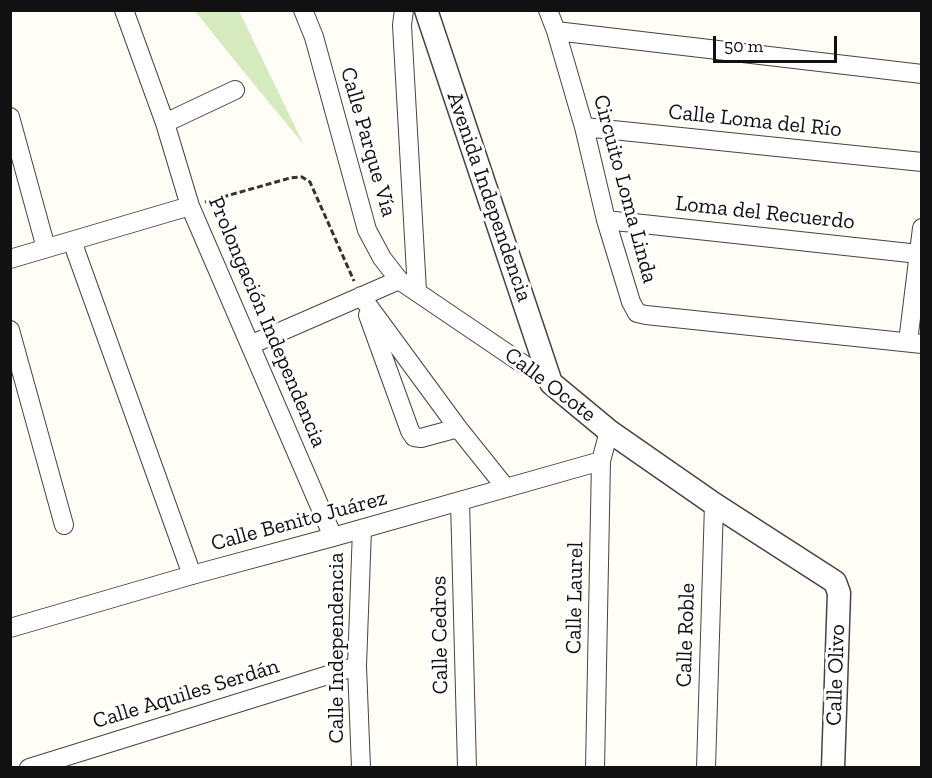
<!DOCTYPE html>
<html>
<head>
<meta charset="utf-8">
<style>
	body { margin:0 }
	#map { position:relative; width:932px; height:778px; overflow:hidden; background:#fffdf5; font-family:"Zilla Slab",serif }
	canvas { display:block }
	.frame { position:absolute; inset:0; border:12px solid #111; pointer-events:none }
	.scale { position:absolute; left:713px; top:36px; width:124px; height:27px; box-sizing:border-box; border:3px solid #111; border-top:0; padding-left:8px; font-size:18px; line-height:21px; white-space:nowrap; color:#111; -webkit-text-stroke:4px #fff; paint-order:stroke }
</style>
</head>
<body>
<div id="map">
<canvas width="932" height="778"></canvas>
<div class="frame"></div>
<div class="scale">50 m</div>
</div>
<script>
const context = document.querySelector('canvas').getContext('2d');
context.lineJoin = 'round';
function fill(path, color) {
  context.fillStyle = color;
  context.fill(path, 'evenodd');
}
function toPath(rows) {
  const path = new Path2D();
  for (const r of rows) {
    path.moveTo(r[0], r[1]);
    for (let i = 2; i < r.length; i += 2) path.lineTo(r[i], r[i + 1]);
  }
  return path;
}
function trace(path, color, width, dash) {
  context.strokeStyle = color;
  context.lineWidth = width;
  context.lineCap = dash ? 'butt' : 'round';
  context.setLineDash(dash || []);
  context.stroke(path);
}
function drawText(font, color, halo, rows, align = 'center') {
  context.font = font + ' "Zilla Slab",serif';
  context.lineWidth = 6;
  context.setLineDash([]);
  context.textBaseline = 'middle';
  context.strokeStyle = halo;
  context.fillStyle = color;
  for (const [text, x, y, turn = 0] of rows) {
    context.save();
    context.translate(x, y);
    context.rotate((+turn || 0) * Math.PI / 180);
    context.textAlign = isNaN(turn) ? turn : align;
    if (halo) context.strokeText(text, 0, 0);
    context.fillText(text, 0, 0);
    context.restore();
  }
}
const green = toPath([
	[195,11,239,11,304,145,239,66]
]);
const path = toPath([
	[205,202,290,178,302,177,310,182,354,281]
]);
const minor = toPath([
	[124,10,165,123,190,206,333,537],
	[303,10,314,37,367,230,382,258,399,280,551,383],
	[404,10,402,25,417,291],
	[548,10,556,31,584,127,606,220,631,302,637,313,646,315,922,344],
	[556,31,922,74],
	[10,117,46,248],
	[165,123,235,90],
	[584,127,922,162],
	[606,220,919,254],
	[72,241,192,575],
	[10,259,190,206],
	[361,296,458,428,506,488],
	[368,315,410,431,414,437,421,438,458,428],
	[10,330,64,525],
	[908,342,922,228],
	[250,345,399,280],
	[460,501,467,768],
	[10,628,192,575,333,537,601,461],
	[29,768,357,666],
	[361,768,357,666,362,529],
	[595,768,601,461,609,431],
	[706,768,714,504]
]);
const tertiary = toPath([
	[426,10,551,383,609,431,714,504,835,582,839,593,833,768]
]);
const streetNames = [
	["Calle Loma del Río",755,121,6],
	["Calle Parque Vía",368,142,74],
	["Circuito Loma Linda",625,189,75],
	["Avenida Independencia",489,197,71],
	["Loma del Recuerdo",765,213,6],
	["Prolongación Independencia",267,322,67],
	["Calle Ocote",550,385,37],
	["Calle Benito Juárez",299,521,-15],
	["Calle Laurel",575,598,-89],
	["Calle Cedros",440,635,-91],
	["Calle Roble",686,635,-88],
	["Calle Independencia",337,648,-90],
	["Calle Olivo",836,675,-88],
	["Calle Aquiles Serdán",186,694,-17]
];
fill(green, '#d5ebbd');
trace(minor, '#444', 20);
trace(tertiary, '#444', 25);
trace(path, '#333', 3, [6, 3]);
trace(minor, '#fff', 18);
trace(tertiary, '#fff', 22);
drawText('22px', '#111', '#fff', streetNames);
</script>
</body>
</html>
